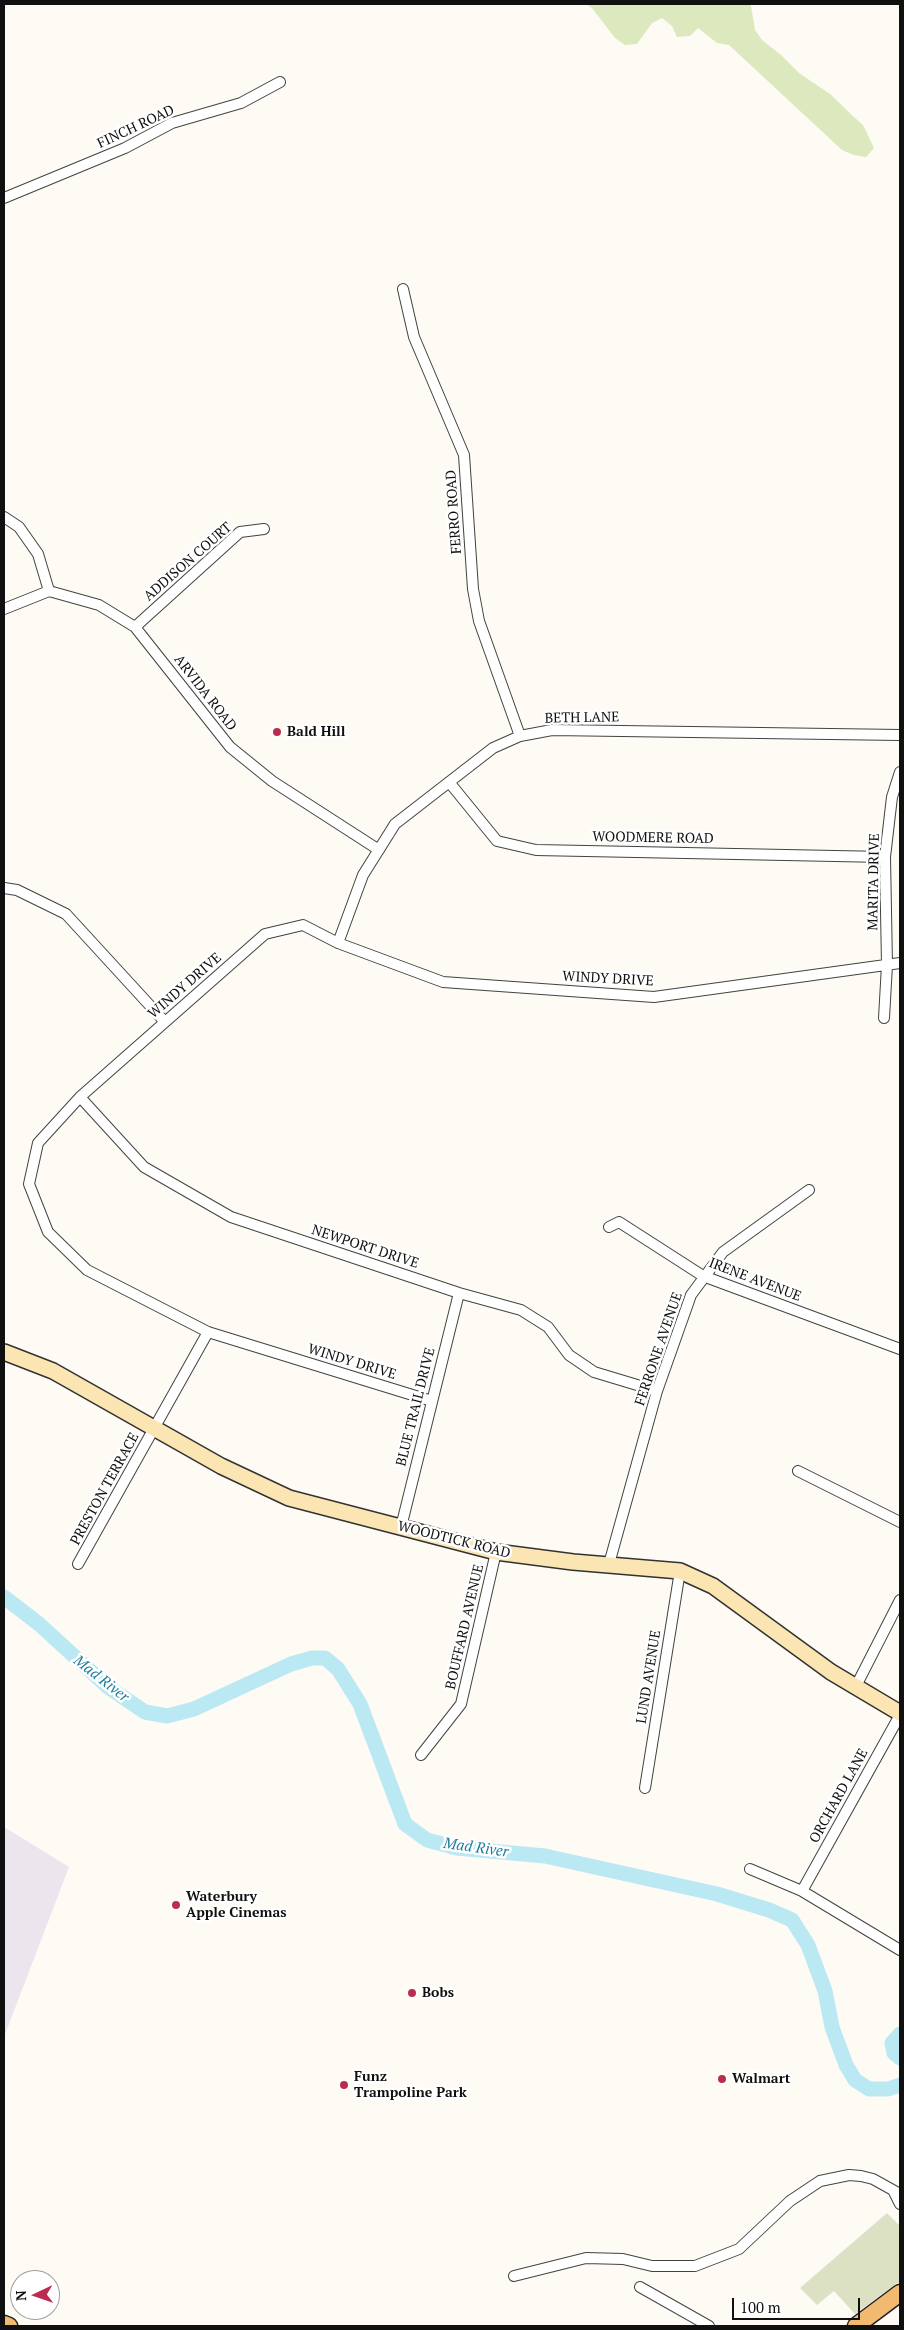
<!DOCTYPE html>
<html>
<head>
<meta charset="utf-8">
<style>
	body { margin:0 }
	#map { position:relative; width:904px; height:2330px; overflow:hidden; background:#fefaf4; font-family:"PT Serif",serif }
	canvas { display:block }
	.frame { position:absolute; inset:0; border:5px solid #101010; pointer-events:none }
	.north { position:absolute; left:10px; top:2270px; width:50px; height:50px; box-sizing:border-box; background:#fff; border:1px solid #9f9f9f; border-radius:50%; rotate:267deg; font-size:14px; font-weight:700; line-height:20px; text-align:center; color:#101010 }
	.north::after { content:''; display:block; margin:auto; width:18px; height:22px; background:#bb2d4f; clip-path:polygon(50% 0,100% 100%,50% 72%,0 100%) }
	.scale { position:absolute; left:732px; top:2298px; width:128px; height:22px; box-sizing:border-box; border:2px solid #101010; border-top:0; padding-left:6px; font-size:15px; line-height:18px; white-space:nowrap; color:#101010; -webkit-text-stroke:4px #fff; paint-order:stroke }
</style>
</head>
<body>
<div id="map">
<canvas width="904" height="2330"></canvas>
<div class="frame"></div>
<div class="north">N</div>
<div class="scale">100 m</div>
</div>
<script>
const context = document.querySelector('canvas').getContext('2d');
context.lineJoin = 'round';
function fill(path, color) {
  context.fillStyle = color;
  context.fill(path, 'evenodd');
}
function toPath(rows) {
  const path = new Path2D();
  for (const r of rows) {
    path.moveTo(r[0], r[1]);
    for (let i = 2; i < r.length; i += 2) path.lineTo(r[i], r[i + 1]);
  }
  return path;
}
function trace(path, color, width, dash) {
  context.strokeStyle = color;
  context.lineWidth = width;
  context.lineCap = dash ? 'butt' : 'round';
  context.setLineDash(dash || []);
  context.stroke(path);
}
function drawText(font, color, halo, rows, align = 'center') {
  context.font = font + ' "PT Serif",serif';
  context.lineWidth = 5;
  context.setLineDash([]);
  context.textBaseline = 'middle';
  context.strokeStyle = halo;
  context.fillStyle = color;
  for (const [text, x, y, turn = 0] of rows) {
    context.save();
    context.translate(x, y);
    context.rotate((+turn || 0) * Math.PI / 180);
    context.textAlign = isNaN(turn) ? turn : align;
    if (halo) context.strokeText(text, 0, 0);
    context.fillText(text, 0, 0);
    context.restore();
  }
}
const industrial = toPath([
	[4,1827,69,1867,4,2037]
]);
const green = toPath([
	[586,4,749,4,751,6,755,30,762,40,781,55,799,73,830,94,854,117,863,125,874,148,866,157,854,155,842,150,729,45,717,43,698,28,690,36,677,37,672,26,662,18,652,23,637,44,625,45,615,38,592,8]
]);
const cemetery = toPath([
	[887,2213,900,2226,900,2281,855,2314,834,2291,817,2305,800,2288]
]);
const river = toPath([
	[4,1597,39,1624,108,1687,145,1712,167,1716,194,1709,291,1664,312,1658,325,1658,338,1669,360,1704,405,1824,427,1840,457,1848,545,1856,717,1894,769,1910,792,1920,808,1945,825,1991,832,2027,846,2065,855,2080,869,2089,888,2089,900,2085],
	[900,2034,892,2043,894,2053,900,2058]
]);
const minor = toPath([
	[4,198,125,148,172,123,241,103,280,82],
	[403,289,414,337,464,455,473,589,479,621,520,736],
	[4,517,19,527,38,554,49,591],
	[4,609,49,591,99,605,135,627,230,747,272,781,379,850],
	[135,627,240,532,264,529],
	[449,782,497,841,536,850,885,857],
	[4,888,17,890,66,914,165,1022],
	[338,943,363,875,395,824,493,748,520,736,552,730,900,735],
	[884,1018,887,965,885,857,892,797,900,772],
	[80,1097,144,1167,231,1217,459,1293,521,1310,548,1327,569,1355,594,1372,657,1391],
	[609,1227,619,1222,703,1276,900,1349],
	[432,1401,208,1332,87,1270,48,1232,29,1184,38,1143,80,1097,265,934,303,925,338,943,443,982,654,997,900,963],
	[798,1471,900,1522],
	[401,1527,459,1293],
	[78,1564,208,1332],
	[609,1564,657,1391,691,1295,723,1252,809,1190],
	[855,1688,900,1600],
	[421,1755,461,1704,496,1552],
	[645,1788,680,1571],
	[750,1869,802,1891,900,1950],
	[802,1891,900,1715],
	[894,2192,900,2204],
	[514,2276,586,2258,623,2259,652,2266,695,2266,739,2249,790,2201,820,2181,849,2175,861,2176,873,2179,900,2194],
	[640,2287,709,2326]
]);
const secondary = toPath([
	[4,1352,53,1371,221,1466,289,1498,496,1552,573,1562,680,1571,713,1586,831,1672,900,1713]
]);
const primary = toPath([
	[4,2324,9,2326],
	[856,2326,900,2293]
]);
const markers = [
	[277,732,5,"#bb2d4f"],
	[176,1905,5,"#bb2d4f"],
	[412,1993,5,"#bb2d4f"],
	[722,2079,5,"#bb2d4f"],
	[344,2085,5,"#bb2d4f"]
];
const streetNames = [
	["FINCH ROAD",136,127,-25],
	["FERRO ROAD",454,512,-94],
	["ADDISON COURT",188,562,-41],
	["ARVIDA ROAD",205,693,52],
	["BETH LANE",582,718,-1],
	["WOODMERE ROAD",653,838,1],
	["MARITA DRIVE",874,882,-89],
	["WINDY DRIVE",608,979,3],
	["WINDY DRIVE",185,986,-41],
	["NEWPORT DRIVE",365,1247,18],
	["IRENE AVENUE",755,1280,21],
	["FERRONE AVENUE",659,1349,-71],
	["WINDY DRIVE",352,1362,17],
	["BLUE TRAIL DRIVE",416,1407,-76],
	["PRESTON TERRACE",105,1489,-61],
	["WOODTICK ROAD",454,1540,14],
	["BOUFFARD AVENUE",465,1627,-77],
	["LUND AVENUE",649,1677,-81],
	["ORCHARD LANE",839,1796,-61]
];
const poiNames = [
	["Bald Hill",287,732],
	["Waterbury",186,1897],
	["Apple Cinemas",186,1913],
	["Bobs",422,1993],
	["Funz",354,2077],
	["Trampoline Park",354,2093],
	["Walmart",732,2079]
];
const waterNames = [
	["Mad River",101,1679,38],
	["Mad River",476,1848,8]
];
fill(industrial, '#ebe5ee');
fill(green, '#dce8be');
fill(cemetery, '#dde1c4');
trace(river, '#bae9f4', 15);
trace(minor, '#434343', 12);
trace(secondary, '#323232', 18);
trace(primary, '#212121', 19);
trace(minor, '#fff', 10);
trace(secondary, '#fbe5b2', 15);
trace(primary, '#f2b970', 16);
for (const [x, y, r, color] of markers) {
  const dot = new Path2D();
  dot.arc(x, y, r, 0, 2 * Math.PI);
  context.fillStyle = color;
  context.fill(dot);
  trace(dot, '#fff', 2);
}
drawText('14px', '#101010', '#fff', streetNames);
drawText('bold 14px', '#101010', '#fff', poiNames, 'left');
drawText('italic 15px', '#1e7e9e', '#fff', waterNames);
</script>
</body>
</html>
